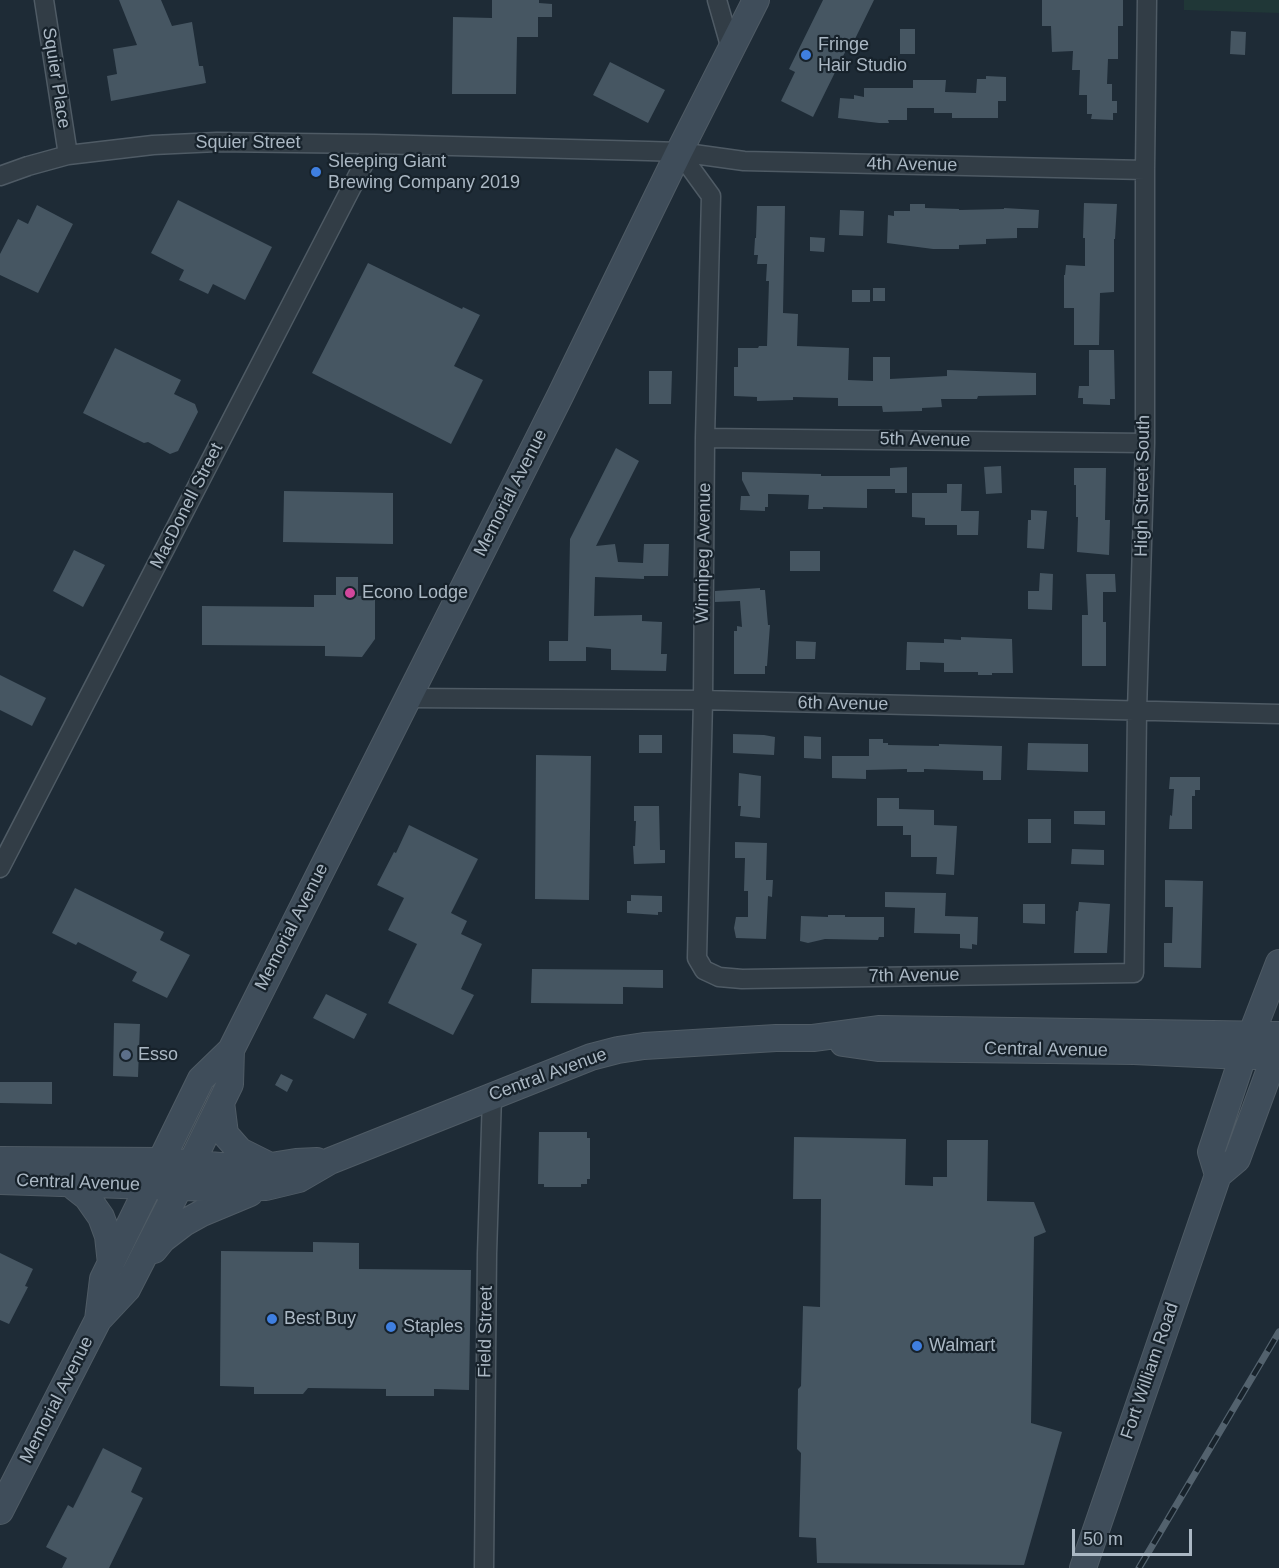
<!DOCTYPE html>
<html>
<head>
<meta charset="utf-8">
<style>
	body { margin:0 }
	#map { position:relative; width:1279px; height:1568px; overflow:hidden; background:#1e2b36; font-family:Arial,sans-serif }
	canvas { display:block }
	.scale { position:absolute; left:1072px; top:1529px; width:120px; height:27px; box-sizing:border-box; border:3px solid #abb8c4; border-top:0; padding-left:8px; font-size:18px; line-height:21px; white-space:nowrap; color:#abb8c4; -webkit-text-stroke:4px #17222b; paint-order:stroke }
</style>
</head>
<body>
<div id="map">
<canvas width="1279" height="1568"></canvas>
<div class="scale">50 m</div>
</div>
<script>
const context = document.querySelector('canvas').getContext('2d');
context.lineJoin = 'round';
function fill(path, color) {
  context.fillStyle = color;
  context.fill(path, 'evenodd');
}
function toPath(rows) {
  const path = new Path2D();
  for (const r of rows) {
    path.moveTo(r[0], r[1]);
    for (let i = 2; i < r.length; i += 2) path.lineTo(r[i], r[i + 1]);
  }
  return path;
}
function trace(path, color, width, dash) {
  context.strokeStyle = color;
  context.lineWidth = width;
  context.lineCap = dash ? 'butt' : 'round';
  context.setLineDash(dash || []);
  context.stroke(path);
}
function drawText(font, color, halo, rows, align = 'center') {
  context.font = font + ' Arial,sans-serif';
  context.lineWidth = 4.5;
  context.setLineDash([]);
  context.textBaseline = 'middle';
  context.strokeStyle = halo;
  context.fillStyle = color;
  for (const [text, x, y, turn = 0] of rows) {
    context.save();
    context.translate(x, y);
    context.rotate((+turn || 0) * Math.PI / 180);
    context.textAlign = isNaN(turn) ? turn : align;
    if (halo) context.strokeText(text, 0, 0);
    context.fillText(text, 0, 0);
    context.restore();
  }
}
const green = toPath([
	[1184,0,1279,0,1279,13,1184,10]
]);
const building = toPath([
	[119,0,161,0,172,26,192,22,199,66,203,66,206,83,111,101,107,76,117,74,113,49,137,45],
	[492,0,539,0,539,3,552,4,552,17,538,17,538,37,517,37,516,94,452,94,453,17,492,18],
	[823,0,874,0,855,39,852,38,813,117,781,101,795,72,789,69],
	[1042,0,1123,0,1123,26,1118,26,1118,59,1108,59,1107,84,1112,84,1112,101,1117,101,1117,113,1113,113,1113,120,1091,119,1092,114,1087,114,1087,95,1079,95,1080,70,1072,70,1073,51,1052,52,1051,26,1042,26],
	[900,29,915,29,915,54,900,54],
	[1231,31,1246,32,1245,55,1230,54],
	[610,62,665,90,648,123,593,95],
	[986,76,1006,77,1006,101,998,101,998,118,952,118,952,113,934,113,934,108,907,108,907,120,888,120,889,123,879,123,838,118,840,98,854,99,854,95,864,97,864,88,913,88,913,80,946,80,945,92,976,93,977,79,986,79],
	[178,200,272,247,245,300,213,284,208,294,179,280,184,270,151,253],
	[1084,203,1117,204,1115,239,1114,239,1114,292,1100,293,1099,345,1074,345,1074,308,1064,308,1064,275,1065,275,1066,265,1085,266,1085,238,1083,238],
	[910,204,925,204,925,208,959,209,959,210,1004,209,1004,208,1039,210,1038,228,1017,228,1017,238,986,239,986,244,959,245,959,249,933,249,887,243,888,215,894,216,894,211,910,211],
	[37,205,73,224,38,293,0,275,0,254,18,219,28,224],
	[757,206,785,206,783,313,798,314,797,346,849,348,848,380,873,381,873,357,890,357,890,379,947,376,947,370,1036,373,1036,395,978,396,977,399,941,399,942,407,922,408,922,411,883,412,882,406,838,406,838,398,793,397,793,400,757,401,757,397,734,396,734,367,738,367,738,348,758,348,759,346,767,346,769,281,766,281,767,264,757,264,758,255,754,255,755,238,756,238],
	[840,210,864,211,863,236,839,235],
	[810,237,825,238,824,252,810,251],
	[368,263,462,309,463,307,480,315,454,366,483,380,451,444,312,373],
	[873,288,885,288,885,301,873,301],
	[852,290,870,290,870,302,852,302],
	[115,348,181,380,174,394,195,404,198,412,178,451,170,454,148,442,144,443,83,413],
	[1089,350,1114,350,1115,399,1110,399,1110,405,1083,404,1083,398,1078,398,1079,386,1089,386],
	[649,371,672,371,671,404,649,404],
	[616,448,639,461,596,546,615,544,618,562,643,563,644,544,669,544,668,576,644,576,644,579,595,577,594,616,642,615,642,621,662,622,661,654,667,654,666,671,611,670,611,649,586,647,586,661,549,661,549,641,568,641,570,539],
	[1001,466,1002,493,986,494,984,467],
	[907,467,907,493,895,493,895,489,867,489,867,508,823,507,823,509,808,509,809,495,768,494,768,507,765,507,765,511,740,510,741,496,750,496,742,480,742,472,821,474,821,476,890,476,890,468],
	[1074,468,1106,468,1105,520,1110,520,1109,555,1077,552,1078,517,1076,517,1076,485,1074,485],
	[947,484,962,484,961,511,979,511,978,535,957,535,957,525,925,525,925,518,912,517,912,493,947,493],
	[284,491,393,493,393,544,283,542],
	[1031,510,1047,511,1044,549,1027,548,1028,520,1031,520],
	[74,550,105,565,83,607,53,591],
	[790,551,820,551,820,571,790,571],
	[1040,573,1053,574,1052,610,1028,609,1028,591,1039,591],
	[1086,574,1115,574,1116,592,1103,592,1103,622,1106,622,1106,666,1082,666,1082,615,1088,615],
	[336,577,358,577,358,596,375,595,375,639,362,657,325,656,325,646,202,645,202,606,314,607,314,595,336,595],
	[760,588,760,590,765,590,768,625,770,625,767,666,765,666,765,674,734,674,734,631,737,631,737,626,742,627,740,601,715,602,715,591],
	[961,637,1012,639,1013,673,992,673,992,675,978,675,978,672,944,672,944,663,920,662,920,670,906,670,907,642,944,643,944,639,961,640],
	[796,641,816,642,815,659,796,659],
	[0,675,46,698,32,726,0,710],
	[733,734,764,735,775,737,774,755,733,753],
	[639,735,662,735,662,753,639,753],
	[804,736,821,737,821,759,804,758],
	[869,739,883,739,883,743,888,743,888,745,939,746,939,744,1002,746,1001,780,983,780,983,771,924,769,924,772,907,772,907,769,866,770,866,779,832,778,832,756,869,756],
	[1028,743,1088,744,1088,772,1027,770],
	[536,755,591,756,589,900,535,899],
	[739,773,761,776,760,818,740,816,741,806,738,806],
	[1170,777,1200,777,1200,790,1195,790,1195,796,1192,796,1192,829,1169,829,1170,815,1172,816,1174,789,1169,789],
	[877,798,899,798,899,809,934,810,934,825,957,826,954,875,936,874,937,857,911,857,911,835,903,835,903,826,877,826],
	[634,806,659,806,660,850,665,850,665,863,634,864,633,846,635,846,636,821,634,821],
	[1074,811,1105,811,1105,825,1074,824],
	[1028,819,1051,819,1051,843,1028,843],
	[409,825,478,859,451,913,467,921,461,934,482,944,461,989,474,995,453,1035,388,1003,417,944,388,930,404,898,377,885,394,852,396,853],
	[735,842,767,843,766,880,773,880,772,897,768,896,766,939,736,938,734,928,736,917,748,917,748,891,744,891,745,858,735,858],
	[1072,849,1104,850,1104,865,1071,864],
	[1165,880,1203,881,1201,968,1164,967,1164,943,1172,943,1173,907,1165,907],
	[75,888,164,932,160,940,190,955,167,998,132,981,137,972,78,942,76,945,52,933],
	[885,892,946,893,945,916,978,917,977,945,972,944,972,949,960,948,960,934,914,933,915,908,885,907],
	[631,895,662,896,662,912,658,912,658,915,627,913,627,901,631,901],
	[1079,902,1110,904,1107,953,1074,953,1076,911,1078,911],
	[1023,904,1045,904,1045,924,1023,923],
	[828,915,845,915,845,917,884,917,884,937,879,937,878,940,825,939,808,943,800,941,801,916,828,917],
	[532,969,663,970,663,988,623,987,623,1004,531,1003],
	[326,994,367,1014,354,1039,313,1018],
	[114,1023,140,1024,138,1077,113,1076],
	[281,1074,293,1080,287,1092,275,1085],
	[0,1082,52,1082,52,1104,0,1103],
	[539,1132,587,1132,587,1138,590,1138,590,1179,587,1179,587,1184,581,1184,581,1187,544,1187,544,1184,538,1184],
	[794,1137,906,1139,905,1185,933,1186,933,1177,947,1177,947,1140,988,1140,987,1201,1034,1202,1046,1232,1034,1237,1031,1423,1062,1432,1024,1565,817,1563,816,1538,799,1537,801,1453,797,1449,798,1389,801,1386,803,1306,820,1307,821,1199,793,1199],
	[313,1242,359,1243,359,1269,471,1270,469,1390,434,1389,434,1396,386,1396,386,1389,308,1388,303,1394,254,1394,254,1387,220,1386,221,1251,313,1252],
	[0,1253,33,1269,25,1286,28,1287,9,1324,0,1320],
	[103,1448,142,1468,131,1492,143,1498,109,1568,62,1568,67,1558,46,1547,68,1505,73,1508]
]);
const minor = toPath([
	[44,0,68,155],
	[717,0,731,49],
	[679,152,711,196,705,438,703,700,697,958,704,970,719,977,742,979,1134,973,1137,711,1145,443,1145,170,1147,0],
	[0,176,28,166,68,155,153,145,217,142,374,144,648,151,679,152,744,161,1145,170],
	[705,438,1145,443],
	[407,698,703,700,1279,714],
	[0,868,374,144],
	[484,1568,487,1254,492,1096]
]);
const secondary = toPath([
	[843,1043,878,1048,1134,1051,1243,1056,1275,1056],
	[221,1102,225,1134,240,1151,268,1165],
	[0,1160,161,1161,220,1166,271,1166,296,1162,317,1161],
	[1218,1175,1211,1152,1243,1056,1279,963],
	[0,1181,213,1188,266,1187,299,1179,330,1161,591,1057,618,1050,644,1046,776,1038,813,1038,880,1029,1279,1035],
	[68,1182,87,1197,101,1217,108,1236,111,1264],
	[154,1250,163,1239,184,1223,202,1213,250,1193],
	[98,1320,103,1279,201,1079,231,1050,560,396,679,152,756,0],
	[0,1511,98,1320,127,1289,192,1162,230,1084,231,1050],
	[1083,1568,1218,1175,1237,1159,1279,1045]
]);
const rail = toPath([
	[1139,1568,1279,1332]
]);
const markers = [
	[806,55,6,"#3f7fe0"],
	[316,172,6,"#3f7fe0"],
	[350,593,6,"#d1479c"],
	[126,1055,6,"#5c6f8a"],
	[272,1319,6,"#3f7fe0"],
	[391,1327,6,"#3f7fe0"],
	[917,1346,6,"#3f7fe0"]
];
const poiNames = [
	["Fringe",818,45],
	["Hair Studio",818,66],
	["Sleeping Giant",328,162],
	["Brewing Company 2019",328,183],
	["Econo Lodge",362,593],
	["Esso",138,1055],
	["Best Buy",284,1319],
	["Staples",403,1327],
	["Walmart",929,1346]
];
const streetNames = [
	["Squier Place",56,78,81],
	["Squier Street",248,143],
	["4th Avenue",912,165,1],
	["5th Avenue",925,440,1],
	["High Street South",1143,486,-89],
	["Memorial Avenue",511,493,-63],
	["MacDonell Street",187,506,-63],
	["Winnipeg Avenue",704,553,-89],
	["6th Avenue",843,704,1],
	["Memorial Avenue",292,927,-63],
	["7th Avenue",914,976,-1],
	["Central Avenue",1046,1050,1],
	["Central Avenue",548,1075,-20],
	["Central Avenue",78,1183,2],
	["Field Street",486,1332,-89],
	["Fort William Road",1150,1371,-71],
	["Memorial Avenue",57,1400,-63]
];
fill(green, '#203737');
fill(building, '#465662');
trace(minor, '#4f5b65', 21);
trace(secondary, '#4f5b65', 28);
trace(minor, '#323d46', 18);
trace(secondary, '#3f4d5a', 26);
trace(rail, '#53626e', 7);
trace(rail, '#17222b', 4.5, [14]);
for (const [x, y, r, color] of markers) {
  const dot = new Path2D();
  dot.arc(x, y, r, 0, 2 * Math.PI);
  context.fillStyle = color;
  context.fill(dot);
  trace(dot, '#17222b', 2);
}
drawText('18px', '#abb8c4', '#17222b', poiNames, 'left');
drawText('18px', '#abb8c4', '#17222b', streetNames);
</script>
</body>
</html>
